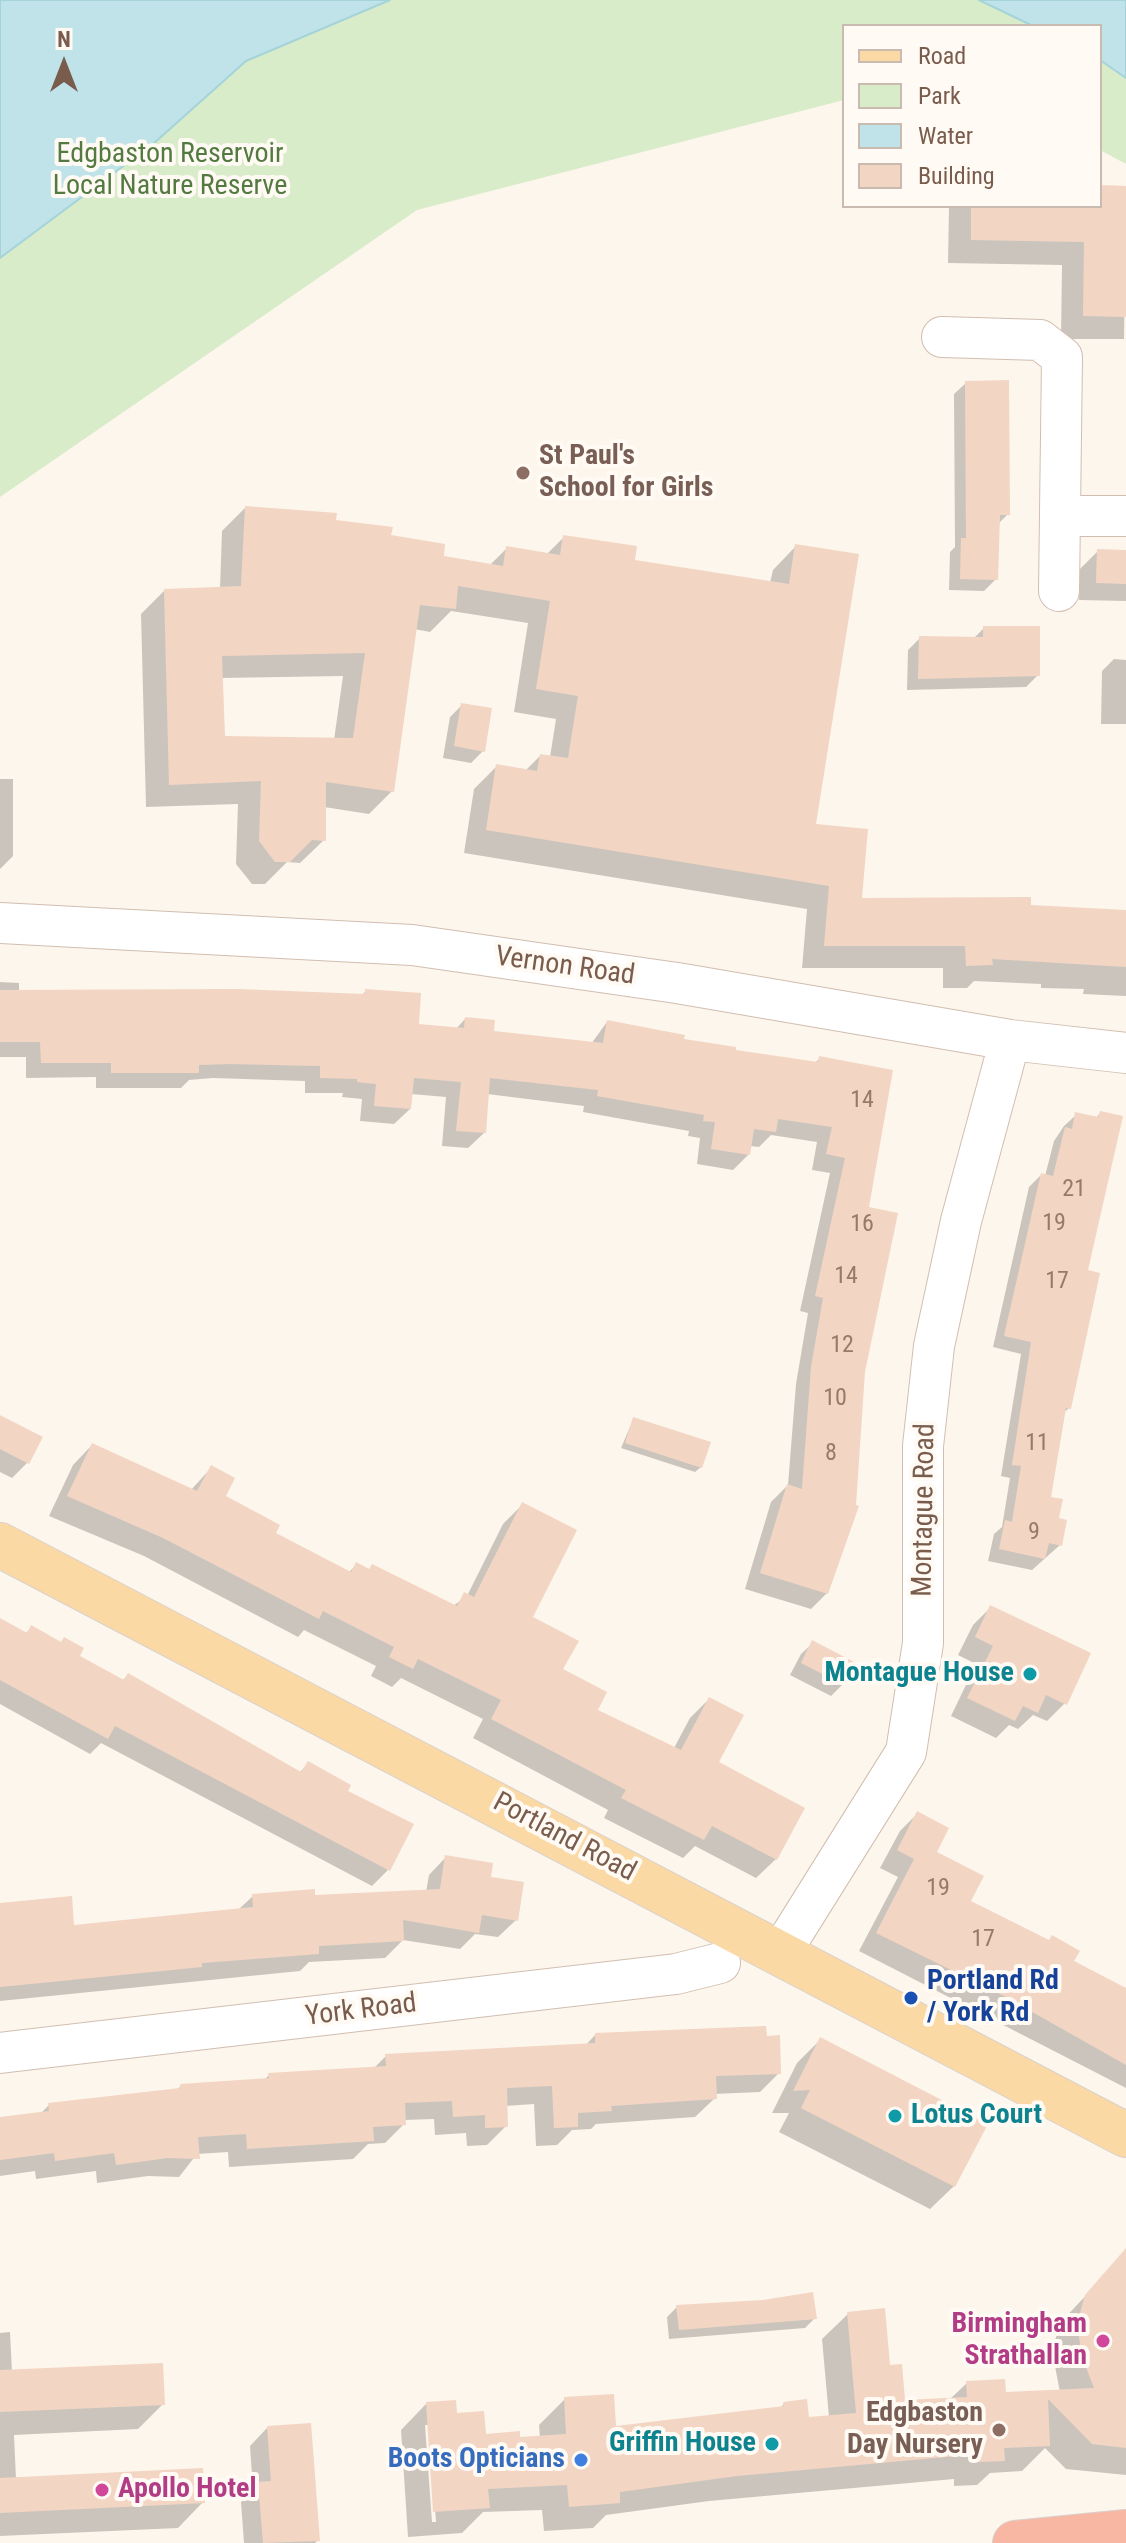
<!DOCTYPE html>
<html>
<head>
<meta charset="utf-8">
<style>
	body { margin:0 }
	#map { position:relative; width:1126px; height:2543px; overflow:hidden; background:#fdf6ec; font-family:"Roboto Condensed",sans-serif }
	canvas { display:block }
	.legend { position:absolute; left:842px; top:24px; width:260px; height:184px; box-sizing:border-box; background:#fffaf3; border:2px solid #cabbb1; margin:0; padding:10px 14px; list-style:none; font-size:24px; color:#7a5c4d }
	.legend li { display:flex; align-items:center; gap:16px; height:40px }
	.legend b { width:40px; border:2px solid #cabbb1 }
	.north { position:absolute; left:24px; top:24px; width:80px; height:80px; -webkit-text-stroke:6px #fffaf3; paint-order:stroke; rotate:0deg; font-size:22px; font-weight:700; line-height:32px; text-align:center; color:#7a5c4d }
	.north::after { content:''; display:block; margin:auto; width:28px; height:36px; background:#7a5c4d; clip-path:polygon(50% 0,100% 100%,50% 72%,0 100%) }
</style>
</head>
<body>
<div id="map">
<canvas width="1126" height="2543"></canvas>
<ul class="legend">
<li><b style="height:10px;background:#fbd9a5"></b>Road</li>
<li><b style="height:22px;background:#d8ecc9"></b>Park</li>
<li><b style="height:22px;background:#bfe3e8"></b>Water</li>
<li><b style="height:22px;background:#f3d5c3"></b>Building</li>
</ul>
<div class="north">N</div>
</div>
<script>
const context = document.querySelector('canvas').getContext('2d');
context.lineJoin = 'round';
function fill(path, color) {
  context.fillStyle = color;
  context.fill(path, 'evenodd');
}
function toPath(rows) {
  const path = new Path2D();
  for (const r of rows) {
    path.moveTo(r[0], r[1]);
    for (let i = 2; i < r.length; i += 2) path.lineTo(r[i], r[i + 1]);
  }
  return path;
}
function trace(path, color, width, dash) {
  context.strokeStyle = color;
  context.lineWidth = width;
  context.lineCap = dash ? 'butt' : 'round';
  context.setLineDash(dash || []);
  context.stroke(path);
}
function drawText(font, color, halo, rows, align = 'center') {
  context.font = font + ' "Roboto Condensed",sans-serif';
  context.lineWidth = 8;
  context.setLineDash([]);
  context.textBaseline = 'middle';
  context.strokeStyle = halo;
  context.fillStyle = color;
  for (const [text, x, y, turn = 0] of rows) {
    context.save();
    context.translate(x, y);
    context.rotate((+turn || 0) * Math.PI / 180);
    context.textAlign = isNaN(turn) ? turn : align;
    if (halo) context.strokeText(text, 0, 0);
    context.fillText(text, 0, 0);
    context.restore();
  }
}
const green = toPath([
	[0,0,1126,0,1126,164,1100,150,1100,26,844,26,844,100,417,210,0,497]
]);
const water = toPath([
	[0,0,390,0,246,61,153,144,0,258,0,0],
	[979,0,1126,0,1126,78,1100,60,1100,26,1033,26,979,0]
]);
const shadow = toPath([
	[1100,187,1126,188,1124,339,1061,339,1062,265,948,263,949,206,1100,206],
	[966,383,1008,514,998,524,996,579,984,591,949,590,950,552,955,547,954,394],
	[245,508,334,521,389,537,442,558,489,566,507,548,546,555,564,537,633,561,770,583,773,570,796,546,813,826,860,900,1126,912,1126,996,1083,994,1084,989,1041,988,1041,984,974,981,967,988,943,988,943,968,802,968,807,909,464,853,474,789,497,766,525,771,540,756,550,757,556,719,514,712,528,623,451,611,430,632,414,629,392,791,369,814,324,807,324,840,300,863,287,862,265,884,252,884,236,864,238,804,146,807,141,614,164,591,220,589,222,531],
	[343,676,334,740,223,738,221,678],
	[1098,551,1126,552,1126,601,1079,600,1080,569],
	[984,628,1038,675,1026,687,907,690,908,650,920,638,973,639],
	[1114,659,1126,660,1126,724,1101,724,1102,671],
	[461,706,483,751,471,763,443,758,450,717],
	[0,779,13,779,13,856,0,869],
	[0,982,19,983,19,991,361,996,366,991,416,1026,455,1030,465,1019,492,1033,591,1044,607,1022,734,1052,814,1064,819,1059,867,1209,863,1371,827,1593,811,1609,745,1589,771,1502,788,1485,796,1384,808,1313,800,1311,830,1173,812,1170,817,1142,771,1135,759,1147,750,1146,749,1154,733,1170,697,1164,700,1138,688,1136,689,1131,583,1112,584,1106,487,1094,484,1133,468,1148,442,1146,446,1097,411,1094,410,1109,394,1124,360,1121,362,1099,342,1097,343,1093,305,1093,305,1081,213,1078,189,1080,181,1088,96,1088,96,1077,26,1078,26,1057,0,1057],
	[1100,1113,1069,1408,1062,1414,1049,1498,1060,1545,1032,1570,988,1561,994,1534,1002,1527,1010,1478,1001,1476,1021,1354,993,1347,1029,1187,1041,1175,1045,1176,1054,1141,1064,1126,1076,1115,1095,1119],
	[0,1417,27,1463,12,1478,0,1472],
	[633,1420,701,1467,695,1472,621,1448],
	[92,1445,190,1491,211,1468,223,1497,273,1534,348,1573,356,1565,453,1606,467,1596,503,1524,522,1505,531,1618,561,1670,595,1711,674,1748,690,1718,709,1699,717,1763,776,1859,756,1878,695,1846,683,1858,604,1818,608,1810,473,1738,483,1719,401,1678,392,1687,371,1676,376,1666,304,1630,298,1637,144,1556,49,1516,73,1465],
	[991,1607,1065,1703,1047,1721,1033,1715,1018,1729,1009,1725,996,1738,951,1716,976,1664,958,1655,973,1625],
	[0,1620,25,1634,31,1628,122,1681,128,1675,299,1773,308,1764,345,1792,388,1870,372,1886,101,1743,90,1754,0,1704],
	[813,1643,843,1684,831,1696,790,1675,801,1654],
	[917,1814,934,1853,968,1902,1126,1990,1126,2088,859,1951,898,1877,880,1868,900,1831],
	[446,1857,488,1878,516,1920,498,1937,475,1934,460,1949,403,1940,385,1958,309,1962,300,1971,0,2001,0,1904,72,1927,238,1910,253,1896,313,1897,426,1892,429,1875],
	[595,2035,779,2073,760,2092,714,2094,715,2098,695,2117,596,2124,591,2129,572,2130,557,2145,536,2146,534,2104,505,2106,506,2126,487,2145,467,2146,466,2133,435,2135,434,2119,404,2120,404,2124,385,2143,368,2144,353,2159,229,2167,228,2152,197,2154,179,2177,148,2176,97,2183,96,2171,36,2179,35,2171,0,2176,0,2119,40,2114,49,2105,175,2091,181,2086,263,2081,269,2075,374,2068,386,2056,585,2046],
	[821,2039,954,2186,930,2209,779,2132,789,2113,772,2113,797,2063],
	[1126,2260,1126,2475,1066,2469,1045,2448,1022,2471,990,2473,977,2485,954,2486,954,2479,709,2501,606,2515,593,2528,544,2531,542,2510,483,2512,462,2533,408,2537,401,2430,426,2404,455,2415,484,2436,519,2439,540,2438,539,2425,565,2399,614,2428,780,2408,784,2404,807,2419,829,2417,822,2339,848,2314,888,2368,904,2402,949,2400,967,2383,1004,2395,1060,2392,1052,2351,1060,2323,1109,2271],
	[425,2425,429,2425,436,2522,432,2522],
	[677,2307,815,2318,805,2328,669,2339,667,2317],
	[10,2332,12,2372,163,2404,138,2429,14,2435,16,2479,203,2502,178,2528,0,2536,0,2333],
	[267,2428,318,2540,315,2543,244,2543,241,2502,253,2490,250,2446]
]);
const building = toPath([
	[1100,185,1126,186,1126,317,1083,316,1084,242,971,240,971,206,1100,206],
	[1009,380,1010,515,1000,515,998,580,960,579,961,538,966,538,965,381],
	[245,506,337,513,336,520,393,527,391,535,445,544,444,556,503,566,506,546,560,555,563,535,637,546,635,560,789,584,795,544,859,554,816,824,868,829,862,898,1031,897,1031,905,1126,910,1126,967,992,959,993,965,966,966,965,946,824,946,829,886,486,830,496,764,537,771,540,754,568,758,578,696,536,689,550,601,458,586,456,609,420,605,394,792,326,782,326,841,312,840,290,862,275,862,259,841,261,781,169,785,164,589,241,586],
	[365,653,353,738,225,736,222,656],
	[1097,549,1126,550,1126,584,1096,583],
	[983,626,1040,626,1040,676,918,679,919,636,983,637],
	[461,703,492,708,485,752,454,746],
	[238,989,365,994,365,989,421,993,419,1024,464,1028,465,1017,495,1020,494,1031,603,1043,607,1020,685,1035,684,1039,736,1047,736,1050,818,1062,819,1056,893,1070,869,1207,898,1213,865,1372,856,1505,859,1506,828,1594,760,1573,787,1484,802,1489,811,1367,823,1298,815,1296,845,1158,826,1154,832,1127,778,1119,776,1132,754,1129,750,1155,711,1149,715,1122,703,1121,704,1115,597,1096,598,1090,490,1078,486,1133,456,1131,461,1082,414,1078,411,1109,374,1106,376,1084,357,1082,357,1079,320,1078,320,1066,230,1064,199,1065,199,1073,111,1073,111,1063,41,1063,40,1042,0,1042,0,990],
	[1100,1111,1123,1116,1088,1270,1100,1273,1071,1409,1066,1408,1051,1497,1063,1499,1059,1518,1067,1520,1062,1546,1049,1543,1045,1559,999,1549,1005,1520,1012,1522,1021,1466,1012,1465,1031,1342,1004,1336,1041,1173,1053,1176,1065,1127,1072,1129,1075,1112,1098,1117],
	[0,1415,43,1437,29,1464,0,1449],
	[633,1417,711,1442,702,1468,625,1443],
	[92,1443,197,1491,211,1465,235,1478,226,1496,280,1525,276,1533,351,1572,356,1562,369,1569,372,1564,457,1606,464,1592,474,1597,522,1502,577,1530,533,1617,579,1641,563,1669,607,1692,598,1710,681,1750,709,1697,744,1715,719,1762,805,1808,777,1860,712,1826,704,1840,621,1798,626,1790,491,1719,501,1700,418,1659,413,1669,389,1657,394,1647,323,1611,319,1619,163,1538,67,1496],
	[990,1605,1091,1653,1067,1705,1046,1695,1038,1713,1023,1706,1015,1721,967,1698,993,1646,975,1637],
	[0,1618,27,1633,31,1625,61,1642,64,1637,84,1648,80,1656,124,1680,128,1673,301,1772,308,1761,351,1785,348,1791,414,1824,390,1871,115,1726,108,1739,0,1680],
	[812,1640,856,1663,844,1685,801,1663],
	[917,1811,949,1828,937,1852,984,1876,971,1901,1049,1940,1052,1935,1080,1951,1074,1961,1126,1988,1126,2065,1004,1996,876,1933,914,1859,897,1850],
	[445,1855,493,1863,491,1877,524,1882,518,1921,482,1915,479,1933,403,1920,404,1941,319,1946,319,1954,202,1963,202,1967,0,1987,0,1903,72,1896,74,1925,253,1907,252,1894,315,1889,315,1895,440,1889],
	[766,2026,767,2036,780,2035,781,2074,716,2076,717,2099,611,2106,612,2111,578,2113,578,2127,554,2128,552,2086,507,2088,508,2127,485,2128,485,2115,453,2117,452,2101,405,2103,406,2125,373,2127,374,2141,247,2149,246,2134,198,2137,200,2159,168,2158,116,2165,114,2153,55,2161,54,2153,0,2160,0,2117,49,2111,48,2103,180,2088,180,2084,269,2078,268,2073,386,2066,385,2054,595,2043,595,2033],
	[820,2037,988,2124,955,2187,801,2108,810,2090,793,2091],
	[1126,2248,1126,2448,1092,2444,1048,2399,1050,2446,1004,2448,1005,2461,979,2462,979,2454,737,2476,620,2492,620,2503,569,2507,567,2485,488,2489,490,2508,433,2512,426,2402,456,2400,457,2413,484,2411,486,2434,520,2431,520,2437,566,2434,564,2397,614,2394,616,2426,784,2406,783,2402,807,2399,809,2417,856,2413,847,2312,885,2308,890,2365,902,2364,905,2400,967,2397,966,2381,1005,2379,1006,2392,1094,2388,1082,2357,1077,2324,1085,2295],
	[813,2292,817,2319,679,2330,676,2305,763,2300],
	[163,2363,165,2405,0,2412,0,2370],
	[311,2423,320,2541,263,2543,258,2482,271,2481,267,2426],
	[203,2468,205,2503,0,2513,0,2478]
]);
const minor = toPath([
	[942,337,1040,340,1062,357,1059,591],
	[1060,516,1126,516],
	[0,923,412,945,677,983,1010,1040,1126,1053],
	[781,1952,906,1752,923,1643,923,1446,934,1346,961,1221,1010,1040],
	[0,2053,676,1974,720,1963]
]);
const major = toPath([
	[0,1545,1126,2135]
]);
const highway = toPath([
	[1015,2543,1126,2532]
]);
const markers = [
	[523,473,8,"#8d6e63"],
	[1030,1674,8,"#0f9aa8"],
	[911,1998,8,"#1a4fb4"],
	[895,2116,8,"#0f9aa8"],
	[1103,2341,8,"#d1479c"],
	[999,2430,8,"#8d6e63"],
	[772,2444,8,"#0f9aa8"],
	[581,2460,8,"#3f7fe0"],
	[102,2490,8,"#d1479c"]
];
const numberNames = [
	["14",862,1101],
	["21",1074,1190],
	["19",1054,1224],
	["16",862,1225],
	["14",846,1277],
	["17",1057,1282],
	["12",842,1346],
	["10",835,1399],
	["11",1037,1444],
	["8",831,1454],
	["9",1034,1533],
	["19",938,1889],
	["17",983,1940]
];
const parkNames = [
	["Edgbaston Reservoir",170,155],
	["Local Nature Reserve",170,187]
];
const educationNames = [
	["St Paul's",539,457],
	["School for Girls",539,489],
	["Edgbaston",983,2414,"right"],
	["Day Nursery",983,2446,"right"]
];
const streetNames = [
	["Vernon Road",565,967,8],
	["Montague Road",925,1510,-89],
	["Portland Road",564,1838,28],
	["York Road",361,2011,-7]
];
const cultureNames = [
	["Montague House",1014,1674],
	["Lotus Court",911,2116,"left"],
	["Griffin House",756,2444]
];
const transitNames = [
	["Portland Rd",927,1982],
	["/ York Rd",927,2014]
];
const hotelNames = [
	["Birmingham",1087,2325],
	["Strathallan",1087,2357],
	["Apollo Hotel",118,2490,"left"]
];
const shopNames = [
	["Boots Opticians",565,2460]
];
fill(green, '#d8ecc9');
fill(water, '#bfe3e8');
trace(water, '#a5d3da', 2);
fill(shadow, '#0003');
fill(building, '#f3d5c3');
trace(minor, '#d1beb0', 42);
trace(major, '#dad1cd', 46);
trace(highway, '#dad1cd', 46);
trace(minor, '#fff', 40);
trace(major, '#fbd9a5', 44);
trace(highway, '#f7b7a3', 44);
for (const [x, y, r, color] of markers) {
  const dot = new Path2D();
  dot.arc(x, y, r, 0, 2 * Math.PI);
  context.fillStyle = color;
  context.fill(dot);
  trace(dot, '#fffaf3', 3);
}
drawText('24px', '#987a6a', null, numberNames);
drawText('28px', '#537a41', '#fffaf3', parkNames);
drawText('bold 28px', '#785e54', '#fffaf3', educationNames, 'left');
drawText('28px', '#7a5c4d', '#fffaf3', streetNames);
drawText('bold 28px', '#0d838f', '#fffaf3', cultureNames, 'right');
drawText('bold 28px', '#164399', '#fffaf3', transitNames, 'left');
drawText('bold 28px', '#b23c85', '#fffaf3', hotelNames, 'right');
drawText('bold 28px', '#366cbe', '#fffaf3', shopNames, 'right');
</script>
</body>
</html>
